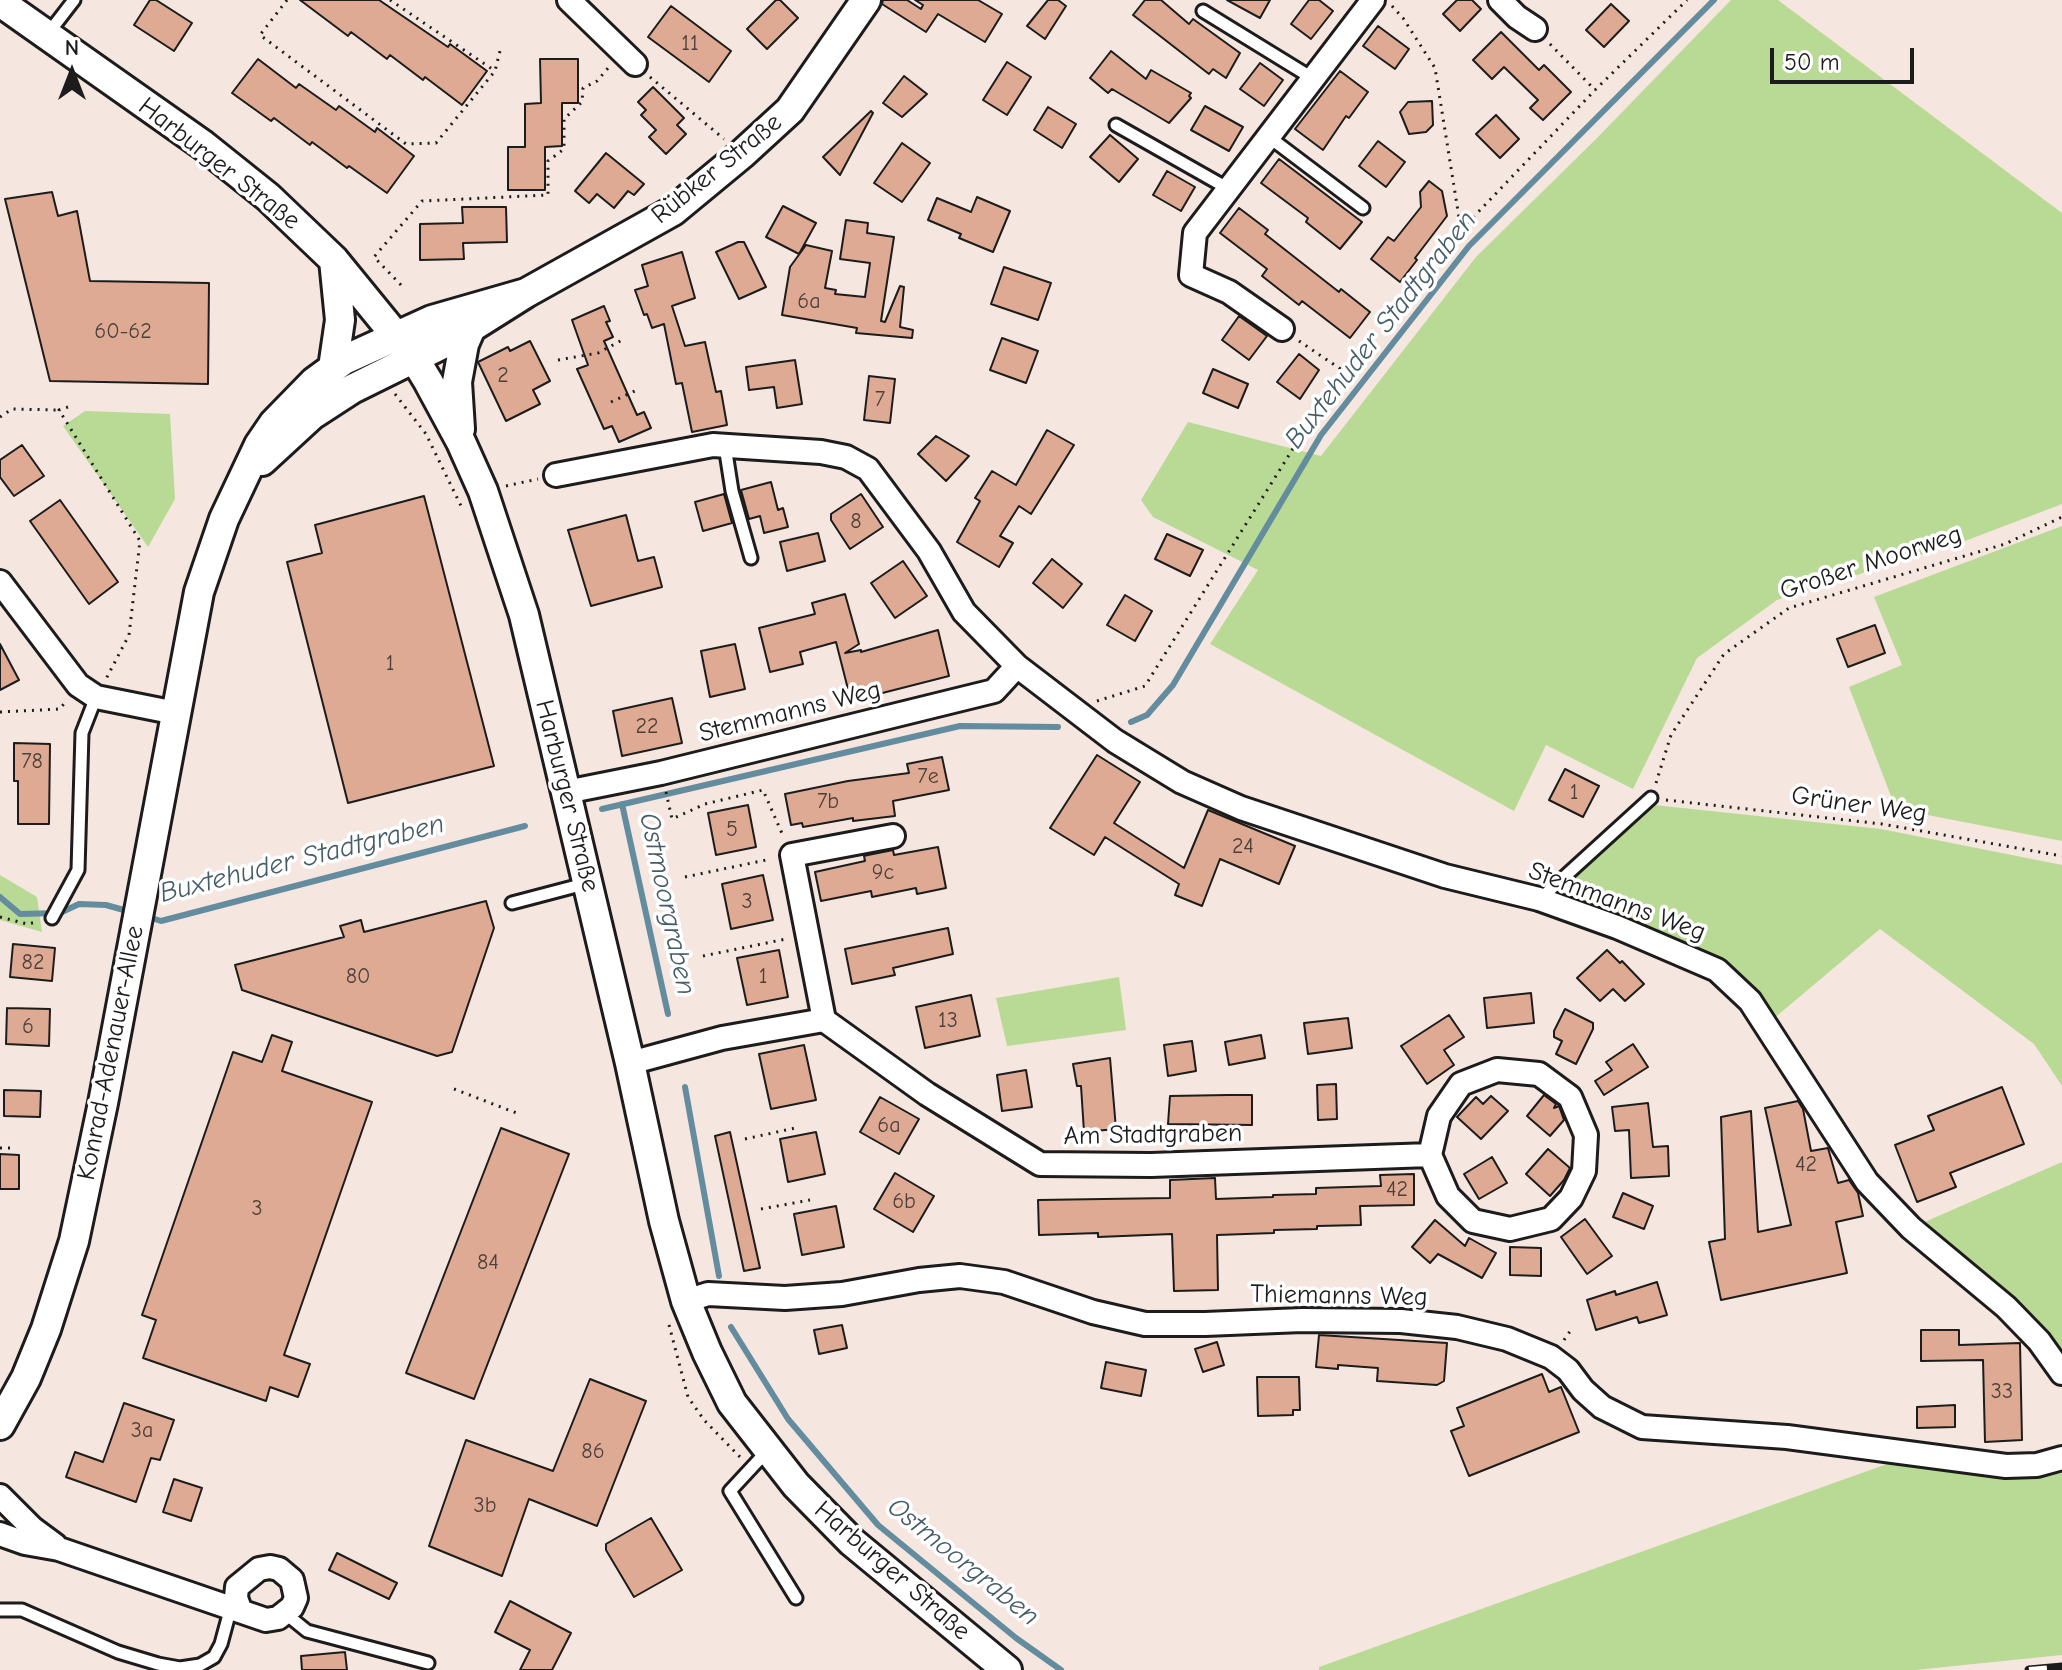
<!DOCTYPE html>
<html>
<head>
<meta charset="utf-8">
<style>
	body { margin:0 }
	#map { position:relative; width:2062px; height:1670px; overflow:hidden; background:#f5e6df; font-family:"Comic Neue",sans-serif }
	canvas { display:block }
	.north { position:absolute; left:32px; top:32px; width:80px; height:80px; -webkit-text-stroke:6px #fff; paint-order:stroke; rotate:0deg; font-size:22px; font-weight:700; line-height:32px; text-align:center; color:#1c1c1c }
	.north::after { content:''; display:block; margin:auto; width:28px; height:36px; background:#1c1c1c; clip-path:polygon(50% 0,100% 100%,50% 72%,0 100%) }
	.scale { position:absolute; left:1770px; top:48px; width:144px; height:36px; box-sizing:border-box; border:4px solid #1c1c1c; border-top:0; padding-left:10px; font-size:24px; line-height:28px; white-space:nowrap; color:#1c1c1c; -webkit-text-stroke:6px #fff; paint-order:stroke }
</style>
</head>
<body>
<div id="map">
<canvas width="2062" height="1670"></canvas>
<div class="north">N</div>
<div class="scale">50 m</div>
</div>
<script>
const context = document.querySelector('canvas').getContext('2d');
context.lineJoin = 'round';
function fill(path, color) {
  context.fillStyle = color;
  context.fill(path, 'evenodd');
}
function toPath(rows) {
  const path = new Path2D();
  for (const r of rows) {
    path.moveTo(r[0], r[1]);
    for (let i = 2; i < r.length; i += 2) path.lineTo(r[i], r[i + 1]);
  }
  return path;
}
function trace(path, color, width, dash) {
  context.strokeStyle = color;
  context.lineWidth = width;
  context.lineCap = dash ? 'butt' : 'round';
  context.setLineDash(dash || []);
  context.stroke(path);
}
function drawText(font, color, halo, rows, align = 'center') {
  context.font = font + ' "Comic Neue",sans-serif';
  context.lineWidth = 7;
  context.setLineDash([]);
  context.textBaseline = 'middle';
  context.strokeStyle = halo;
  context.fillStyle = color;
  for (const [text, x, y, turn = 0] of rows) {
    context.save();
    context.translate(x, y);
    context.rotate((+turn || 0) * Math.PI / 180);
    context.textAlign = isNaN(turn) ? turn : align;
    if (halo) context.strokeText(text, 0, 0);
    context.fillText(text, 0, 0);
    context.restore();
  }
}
const green = toPath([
	[1731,0,1778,0,2062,213,2062,504,1965,541,1777,600,1697,658,1633,789,1546,745,1514,811,1210,644,1258,570,1153,517,1141,500,1188,422,1321,456,1476,257,1597,138],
	[85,411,170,414,175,499,148,547,63,426],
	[2062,526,2062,841,1896,809,1849,687,1902,665,1874,597],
	[1654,805,1881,829,2062,865,2062,1086,2034,1044,1880,929,1772,1020,1755,996,1547,898],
	[0,875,37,897,42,932,0,920],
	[1119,977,1126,1030,1007,1046,996,998],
	[2062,1162,2062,1358,1920,1224],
	[1901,1459,2062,1466,2062,1655,1915,1670,1319,1670,1319,1667]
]);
const stream = toPath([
	[1131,722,1147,715,1173,685,1321,435,1469,246,1714,0],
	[622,804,668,1014],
	[602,809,960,726,1058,727],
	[0,897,20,914,60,913,79,904,106,905,131,912],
	[145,916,161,921,525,826],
	[685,1087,719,1276],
	[731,1327,788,1419,878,1525,1016,1638,1061,1670]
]);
const building = toPath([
	[150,0,156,0,192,23,174,51,134,25,150,0],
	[300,0,379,0,448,47,450,44,487,71,462,105,425,77,423,80,390,55,387,59,351,32,348,36,300,0],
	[776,0,780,0,798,18,767,49,747,29,776,0],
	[883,0,907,0,921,9,923,5,915,0,978,0,1002,14,985,42,938,14,926,32,882,4,883,0],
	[1048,0,1058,0,1066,6,1045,39,1027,26,1048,0],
	[1145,0,1161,0,1189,24,1193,19,1240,53,1226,78,1213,69,1209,74,1133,15,1145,0],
	[1227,0,1270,0,1260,18,1227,0],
	[1309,0,1319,0,1333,11,1311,39,1291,24,1309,0],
	[1457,0,1472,0,1481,9,1460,31,1443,14,1457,0],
	[1611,4,1629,21,1604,47,1586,30,1611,4],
	[671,6,731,51,709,82,648,37,671,6],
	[1378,26,1409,49,1395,69,1363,46,1378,26],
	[1501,32,1539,70,1544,65,1571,92,1543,120,1530,108,1538,100,1504,67,1492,79,1473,60,1501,32],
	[1111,51,1146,79,1151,70,1191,93,1189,96,1191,98,1169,123,1112,89,1108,93,1090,78,1111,51],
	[258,59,296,88,299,84,336,110,339,106,375,132,377,128,414,156,387,193,349,166,347,168,312,142,310,145,274,118,271,121,232,93,258,59],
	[540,59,578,59,578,103,562,103,562,146,545,147,545,190,508,190,508,147,525,147,525,104,541,103,540,59],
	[1007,62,1031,77,1007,115,983,100,1007,62],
	[1260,63,1283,80,1264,106,1240,89,1260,63],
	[1340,71,1368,92,1349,118,1346,116,1323,150,1295,129,1340,71],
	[904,76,927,94,902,117,883,103,904,76],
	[653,87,684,118,677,125,686,134,666,154,649,137,656,130,641,115,646,110,638,102,653,87],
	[1432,101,1433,125,1426,132,1409,134,1400,112,1408,102,1432,101],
	[1205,106,1243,127,1229,151,1191,130,1205,106],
	[1048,107,1076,124,1062,148,1034,130,1048,107],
	[871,111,873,113,840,175,823,157,871,111],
	[1496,115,1519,139,1500,158,1476,134,1496,115],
	[1110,135,1138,159,1119,182,1090,157,1110,135],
	[1378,141,1405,162,1386,187,1359,166,1378,141],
	[902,143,930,163,902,202,874,183,902,143],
	[606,153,644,184,634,195,628,191,614,208,597,194,589,203,575,191,606,153],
	[1279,159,1362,222,1340,249,1306,222,1308,218,1261,183,1279,159],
	[1167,171,1195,187,1181,211,1153,195,1167,171],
	[1429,181,1442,191,1447,216,1415,258,1417,260,1400,282,1371,259,1388,237,1394,241,1421,207,1420,192,1429,181],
	[52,192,58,216,77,211,90,281,209,283,208,384,50,381,5,199,52,192],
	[977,197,1010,211,993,252,959,238,961,234,928,220,937,198,971,212,977,197],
	[783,206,816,223,799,254,766,237,783,206],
	[462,207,506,207,507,242,463,243,464,259,420,260,420,224,463,223,462,207],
	[1239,208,1268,230,1265,234,1339,292,1341,289,1370,312,1350,338,1302,301,1299,305,1262,276,1267,269,1220,233,1239,208],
	[846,220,868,223,867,233,894,237,881,321,885,322,900,286,904,287,900,327,913,330,912,338,856,333,857,328,782,315,790,267,806,245,832,251,825,288,836,290,835,294,865,297,870,263,840,259,846,220],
	[738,242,744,242,766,287,739,299,716,252,738,242],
	[682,252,695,298,672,306,685,346,705,342,716,392,721,391,727,425,692,432,682,383,676,384,664,324,652,328,647,314,644,315,635,290,648,286,642,265,682,252],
	[1004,267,1051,283,1038,320,991,304,1004,267],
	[604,306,610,321,606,322,613,337,604,341,637,415,644,412,651,428,619,442,612,426,604,429,577,369,588,365,572,320,604,306],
	[1239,316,1267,336,1249,360,1222,340,1239,316],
	[1002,338,1038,351,1026,383,990,370,1002,338],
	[530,341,550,381,533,390,540,404,506,421,478,362,508,347,510,351,530,341],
	[1299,354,1319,370,1300,399,1277,382,1299,354],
	[795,360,802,404,777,408,774,387,749,390,746,367,795,360],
	[1213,369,1248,384,1238,408,1203,393,1213,369],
	[869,376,895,379,890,423,864,420,869,376],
	[1047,430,1074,445,1031,514,1019,506,1000,536,1013,543,999,567,957,542,980,501,975,498,992,471,1016,485,1047,430],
	[936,436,969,456,946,481,918,454,936,436],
	[22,445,44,476,14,496,0,477,0,460,22,445],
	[771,482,778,510,783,508,788,527,764,533,760,516,749,519,741,490,771,482],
	[724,494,732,523,703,531,695,502,724,494],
	[861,494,883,527,850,549,831,520,831,514,861,494],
	[424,496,494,766,348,803,287,562,322,553,315,525,424,496],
	[60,500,118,582,89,604,30,521,60,500],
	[626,515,638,561,654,557,662,587,591,606,568,530,626,515],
	[818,533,825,561,787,571,780,542,818,533],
	[1167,534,1203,550,1190,576,1155,559,1167,534],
	[1052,559,1082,584,1063,608,1033,583,1052,559],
	[903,561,927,596,895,618,871,583,903,561],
	[845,594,859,644,845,653,861,650,861,652,938,630,949,676,851,701,836,642,800,652,803,664,770,672,759,628,815,614,812,603,845,594],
	[1125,595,1152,611,1135,641,1107,625,1125,595],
	[1875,625,1885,653,1848,667,1837,639,1875,625],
	[0,644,19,680,0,690,0,644],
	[735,644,745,689,710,697,701,651,735,644],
	[672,698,682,743,622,756,613,711,672,698],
	[14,743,50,744,49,824,18,824,18,781,14,781,14,743],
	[1097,755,1140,782,1114,823,1184,868,1208,810,1295,846,1279,884,1220,859,1202,906,1175,895,1179,884,1105,837,1094,855,1050,828,1097,755],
	[942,757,949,790,893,801,895,816,853,821,853,818,803,827,802,823,791,825,785,794,848,781,909,773,907,764,942,757],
	[1565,769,1599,786,1583,817,1549,800,1565,769],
	[748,805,756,847,716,855,708,813,748,805],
	[938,847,946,888,917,894,916,888,872,897,871,891,821,901,815,872,865,861,864,856,868,855,893,850,894,855,938,847],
	[763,875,773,920,731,929,722,884,763,875],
	[486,901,494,928,452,1052,437,1056,242,990,235,965,344,937,340,926,361,920,364,932,486,901],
	[948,928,953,954,893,968,895,975,852,984,845,949,948,928],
	[13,944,55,948,52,981,10,977,13,944],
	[779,950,788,997,747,1005,737,958,779,950],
	[1607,950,1620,963,1622,961,1644,984,1625,1001,1613,989,1600,1001,1577,978,1607,950],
	[1531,993,1534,1023,1487,1028,1484,998,1531,993],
	[971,995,980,1036,925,1048,916,1007,971,995],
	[7,1008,50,1009,49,1046,6,1044,7,1008],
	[1565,1009,1593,1023,1593,1029,1576,1064,1556,1054,1562,1041,1554,1037,1554,1031,1565,1009],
	[1449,1015,1464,1037,1444,1050,1454,1065,1427,1084,1401,1046,1449,1015],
	[1348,1018,1352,1048,1308,1054,1304,1023,1348,1018],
	[272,1035,292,1042,282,1071,372,1102,284,1355,310,1364,298,1397,270,1387,266,1401,143,1358,156,1320,142,1315,233,1052,262,1062,272,1035],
	[1261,1035,1265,1058,1229,1065,1225,1042,1261,1035],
	[1192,1041,1196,1071,1168,1076,1164,1045,1192,1041],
	[1633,1044,1648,1067,1604,1095,1595,1081,1612,1070,1606,1062,1633,1044],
	[804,1045,816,1100,771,1109,759,1054,804,1045],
	[1110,1058,1116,1129,1084,1132,1081,1086,1077,1086,1073,1064,1110,1058],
	[1026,1070,1032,1107,1002,1111,997,1075,1026,1070],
	[1336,1084,1337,1119,1318,1120,1317,1085,1336,1084],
	[2002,1087,2024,1144,1950,1173,1956,1187,1917,1202,1895,1145,1934,1130,1928,1116,2002,1087],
	[4,1090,41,1091,40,1117,4,1116,4,1090],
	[1228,1095,1252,1095,1252,1125,1168,1124,1170,1096,1228,1095],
	[1544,1095,1556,1104,1554,1108,1559,1106,1564,1120,1550,1136,1527,1116,1544,1095],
	[1491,1096,1508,1111,1481,1139,1457,1117,1476,1097,1483,1104,1491,1096],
	[880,1097,919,1119,899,1154,860,1132,880,1097],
	[1798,1101,1803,1109,1811,1151,1828,1148,1838,1183,1849,1180,1858,1193,1863,1216,1836,1222,1847,1273,1721,1300,1709,1242,1725,1239,1721,1117,1751,1111,1758,1232,1791,1225,1765,1108,1798,1101],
	[1648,1103,1653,1147,1668,1146,1669,1176,1631,1178,1629,1130,1615,1131,1612,1107,1648,1103],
	[501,1128,569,1154,474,1399,406,1373,501,1128],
	[730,1132,760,1268,744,1271,715,1136,730,1132],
	[816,1132,825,1174,788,1182,780,1139,816,1132],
	[1548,1149,1570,1168,1564,1180,1550,1196,1526,1174,1548,1149],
	[0,1154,19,1155,19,1189,0,1189,0,1154],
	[1492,1157,1507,1183,1479,1199,1464,1174,1492,1157],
	[895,1173,934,1196,913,1232,874,1209,895,1173],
	[1414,1174,1414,1205,1360,1206,1361,1225,1317,1226,1317,1229,1274,1230,1274,1233,1217,1235,1218,1290,1174,1291,1172,1234,1098,1237,1098,1233,1039,1235,1038,1200,1170,1198,1170,1180,1215,1178,1216,1199,1273,1197,1273,1195,1316,1194,1316,1188,1381,1186,1380,1175,1414,1174],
	[1623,1193,1653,1206,1644,1229,1613,1217,1623,1193],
	[836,1206,844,1247,802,1255,794,1214,836,1206],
	[1585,1219,1612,1256,1587,1274,1561,1237,1585,1219],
	[1435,1220,1465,1246,1469,1238,1496,1253,1482,1278,1438,1254,1430,1263,1412,1247,1435,1220],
	[1510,1247,1541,1248,1541,1276,1510,1275,1510,1247],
	[1657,1282,1667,1315,1639,1323,1637,1317,1596,1330,1587,1300,1615,1291,1616,1295,1657,1282],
	[842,1325,847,1348,819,1354,814,1330,842,1325],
	[1921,1330,1959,1330,1959,1345,2020,1343,2022,1440,1985,1442,1983,1360,1921,1361,1921,1330],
	[1319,1335,1447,1343,1444,1381,1437,1385,1377,1381,1378,1368,1338,1365,1338,1369,1316,1367,1319,1335],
	[1217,1342,1224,1365,1203,1372,1195,1349,1217,1342],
	[1106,1362,1146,1370,1141,1396,1101,1388,1106,1362],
	[1542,1374,1549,1392,1561,1387,1579,1432,1469,1476,1451,1431,1464,1426,1457,1408,1542,1374],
	[1257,1377,1299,1377,1300,1410,1293,1410,1293,1415,1258,1416,1257,1377],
	[590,1379,646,1401,597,1526,529,1499,502,1576,429,1546,466,1440,553,1471,590,1379],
	[124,1403,174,1420,160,1460,151,1458,136,1502,66,1477,75,1452,103,1462,124,1403],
	[1955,1405,1955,1427,1917,1428,1917,1407,1955,1405],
	[174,1479,202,1488,191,1521,163,1512,174,1479],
	[651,1518,682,1570,634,1597,606,1550,606,1544,651,1518],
	[337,1553,397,1583,389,1599,329,1570,337,1553],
	[510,1601,571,1633,552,1670,520,1670,530,1650,495,1632,510,1601],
	[345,1652,347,1670,302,1670,301,1656,345,1652]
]);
const path = toPath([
	[287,0,260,35,406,144,436,143,495,71,500,51],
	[390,0,495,71],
	[1392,6,1403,18,1435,68,1461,230],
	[1550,44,1595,90],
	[650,77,724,139],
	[401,285,374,257,422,201,548,195,548,161,564,149,564,119,582,102,583,88,597,81,609,67],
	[1299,341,1342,370],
	[558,360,598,353,624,339],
	[395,394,426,434,462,508],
	[611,402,637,390],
	[68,407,59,410,140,541,129,635,106,679],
	[0,417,12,409,58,410],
	[506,486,538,479],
	[1097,701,1145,686,1342,370,1461,230,1595,90,1687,0],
	[0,712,60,709,66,701],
	[1656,783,1671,735,1724,654,1789,608,2005,544,2062,517],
	[666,792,672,819,705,804,763,790,784,838],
	[1666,800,1882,824,2062,856],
	[685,877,771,859],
	[0,917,27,924,37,922],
	[703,956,786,939],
	[454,1089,519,1114],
	[745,1139,795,1128],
	[0,1148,11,1148],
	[761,1209,810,1200],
	[669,1325,688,1397,704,1420,741,1458],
	[1564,1340,1573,1327]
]);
const service = toPath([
	[1203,11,1312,78],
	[47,35,74,0],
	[1116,125,1227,188],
	[1269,137,1363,208],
	[725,446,732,491,751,558],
	[1540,899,1651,798],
	[512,903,588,883],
	[52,918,78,870,82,733,96,697],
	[768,1450,730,1491,796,1598],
	[0,1610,22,1610,118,1652,158,1664,180,1668,200,1665,214,1657,221,1644,231,1607],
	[286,1614,307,1631,428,1663]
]);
const minor = toPath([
	[569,0,635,64],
	[1500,0,1517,17,1535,29],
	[1282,329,1229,292,1191,275,1195,233,1373,0],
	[556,475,713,445,821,452,846,457,868,469,929,551,964,612,1017,666,1115,741,1182,782,1241,808,1445,876,1539,899,1617,927,1717,970,1750,1001,1867,1182,1911,1228,2006,1307,2039,1341,2062,1373],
	[0,582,78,685,96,697,176,713],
	[566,792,661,773,994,691,1017,666],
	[824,1020,792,855,893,836],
	[630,1063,722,1038,824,1020,927,1094,1040,1164,1151,1165,1430,1155,1448,1196,1473,1221,1510,1229,1551,1219,1571,1198,1584,1171,1586,1135,1570,1097,1539,1074,1497,1070,1461,1084,1439,1116,1430,1155],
	[686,1301,708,1294,785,1298,842,1294,919,1280,960,1276,1004,1282,1093,1312,1145,1324,1205,1324,1302,1320,1401,1321,1457,1327,1507,1339,1551,1357,1568,1370,1583,1390,1602,1407,1642,1427,1787,1437,2006,1466,2037,1465,2062,1458],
	[0,1496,32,1528,55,1545],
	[0,1534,25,1543,59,1549,266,1620,278,1618,292,1607,296,1598,292,1580,279,1569,270,1567,259,1569,237,1587,236,1598,240,1609]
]);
const tertiary = toPath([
	[0,2,203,145,268,197,334,260,414,358,428,381,461,442,483,491,524,615,630,1063,664,1221,686,1301,707,1352,732,1403,796,1485,852,1542,1007,1670],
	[333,368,340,320,334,260],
	[460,429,457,382,464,344,471,328],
	[262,461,312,415,352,389,453,339,526,293,673,211,742,154,790,110,866,0],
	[0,1425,26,1378,46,1329,74,1241,103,1103,199,592,224,519,259,445,274,423,314,382,344,360,432,320,526,293]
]);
const rail = toPath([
	[2029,1670,2062,1667]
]);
const numberNames = [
	["11",690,44],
	["6a",809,302],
	["60-62",123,332],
	["2",503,376],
	["7",880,400],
	["8",856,522],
	["1",390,664],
	["22",647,727],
	["78",32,762],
	["7e",928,777],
	["1",1574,793],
	["7b",828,802],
	["5",732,830],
	["24",1243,847],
	["9c",883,873],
	["3",747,902],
	["82",33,963],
	["80",358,977],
	["1",763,977],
	["13",948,1021],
	["6",28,1027],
	["6a",889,1126],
	["42",1806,1165],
	["42",1397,1190],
	["6b",904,1202],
	["3",257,1209],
	["84",488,1263],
	["33",2002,1392],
	["3a",142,1431],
	["86",593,1452],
	["3b",485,1506]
];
const streetNames = [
	["Harburger Straße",219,164,38],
	["Rübker Straße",717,169,-39],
	["Großer Moorweg",1871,563,-18],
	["Stemmanns Weg",790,712,-14],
	["Harburger Straße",567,796,76],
	["Grüner Weg",1859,805,8],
	["Stemmanns Weg",1617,902,20],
	["Konrad-Adenauer-Allee",111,1053,-79],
	["Am Stadtgraben",1153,1135,-1],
	["Thiemanns Weg",1339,1296,1],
	["Harburger Straße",892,1571,41]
];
const waterNames = [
	["Buxtehuder Stadtgraben",1381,330,-52],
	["Buxtehuder Stadtgraben",302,859,-14],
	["Ostmoorgraben",667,904,78],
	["Ostmoorgraben",963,1562,39]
];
fill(green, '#b9da94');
trace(stream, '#638c9e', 6);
fill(building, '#dfaa94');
trace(building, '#1c1c1c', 2);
trace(service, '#1c1c1c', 17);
trace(minor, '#1c1c1c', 28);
trace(tertiary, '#1c1c1c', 34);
trace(path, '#1c1c1c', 3, [2, 6]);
trace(service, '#fff', 11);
trace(minor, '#fff', 22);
trace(tertiary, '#fff', 28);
trace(rail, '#1c1c1c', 9);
trace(rail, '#fff', 6, [18]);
drawText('22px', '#4d403a', null, numberNames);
drawText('26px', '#1c1c1c', '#fff', streetNames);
drawText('italic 28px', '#465d68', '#fff', waterNames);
</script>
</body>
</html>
